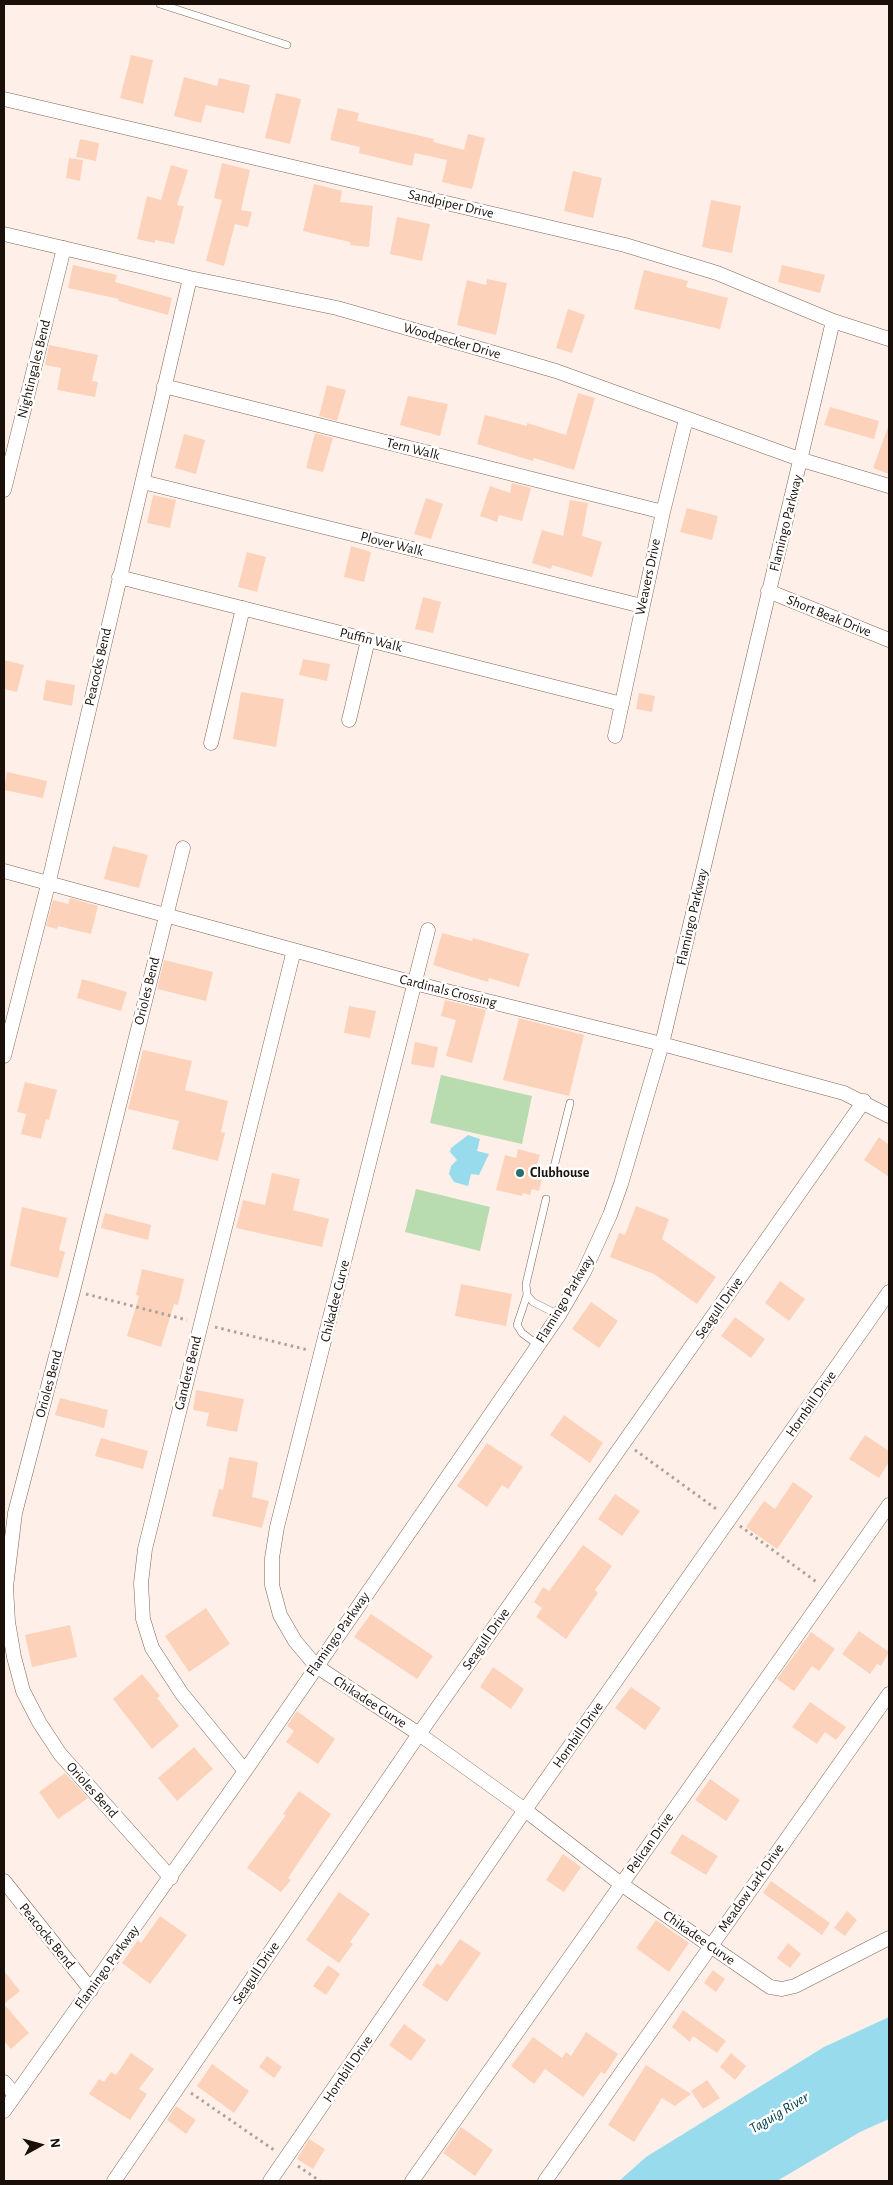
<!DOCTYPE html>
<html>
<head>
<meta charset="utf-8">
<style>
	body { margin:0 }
	#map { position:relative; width:893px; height:2185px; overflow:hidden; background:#fef0e9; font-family:"Alegreya Sans",sans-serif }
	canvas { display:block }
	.frame { position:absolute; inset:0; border:5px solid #1a0f09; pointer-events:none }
	.north { position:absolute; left:15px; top:2120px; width:50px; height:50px; -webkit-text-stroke:4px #fff; paint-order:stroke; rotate:83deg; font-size:14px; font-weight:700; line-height:20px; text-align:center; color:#1a0f09 }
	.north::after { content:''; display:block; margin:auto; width:18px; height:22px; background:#1a0f09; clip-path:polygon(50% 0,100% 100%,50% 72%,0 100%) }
</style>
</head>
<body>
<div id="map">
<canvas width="893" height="2185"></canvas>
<div class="frame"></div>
<div class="north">N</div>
</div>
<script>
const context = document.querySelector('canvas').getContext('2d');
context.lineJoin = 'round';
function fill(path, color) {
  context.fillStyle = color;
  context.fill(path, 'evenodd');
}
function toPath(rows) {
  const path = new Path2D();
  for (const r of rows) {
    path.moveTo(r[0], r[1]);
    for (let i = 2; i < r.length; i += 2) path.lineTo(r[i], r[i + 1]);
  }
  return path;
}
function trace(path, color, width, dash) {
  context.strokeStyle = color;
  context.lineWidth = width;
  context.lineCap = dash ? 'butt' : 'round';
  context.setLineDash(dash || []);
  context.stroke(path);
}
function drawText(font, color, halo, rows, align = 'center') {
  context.font = font + ' "Alegreya Sans",sans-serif';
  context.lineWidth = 5;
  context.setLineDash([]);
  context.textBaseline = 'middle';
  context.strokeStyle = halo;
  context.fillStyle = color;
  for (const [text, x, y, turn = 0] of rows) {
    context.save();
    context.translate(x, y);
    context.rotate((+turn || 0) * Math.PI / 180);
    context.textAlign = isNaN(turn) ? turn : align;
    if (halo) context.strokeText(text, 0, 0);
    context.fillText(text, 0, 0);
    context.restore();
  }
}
const green = toPath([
	[441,1075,532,1096,522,1144,430,1123],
	[416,1189,490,1207,480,1251,405,1232]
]);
const water = toPath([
	[468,1135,480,1139,477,1151,489,1154,479,1175,471,1174,468,1186,454,1182,449,1174,451,1166,457,1160,450,1152,451,1148],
	[889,2017,889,2119,860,2132,777,2181,619,2181,646,2157,824,2047]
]);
const building = toPath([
	[131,55,153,60,143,104,120,98],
	[184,77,217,86,219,78,250,85,244,113,206,105,201,123,174,116],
	[276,93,301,99,290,144,265,138],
	[338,108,359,113,357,121,434,139,433,142,464,150,468,134,485,138,472,189,442,182,447,160,415,153,412,166,359,153,360,147,330,140],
	[80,139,99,143,96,161,76,157],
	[69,158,83,160,80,181,66,178],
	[222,163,250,170,241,210,252,212,248,227,235,224,224,266,206,261,222,200,214,198],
	[171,165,188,170,177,205,184,206,174,244,155,240,155,243,137,239,147,196,161,200],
	[573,171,602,178,593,218,564,211],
	[314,184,342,191,340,202,373,206,369,247,350,245,350,242,303,231],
	[711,200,741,206,732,253,702,247],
	[397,217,430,224,422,261,390,254],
	[73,265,117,275,115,282,172,298,168,315,118,301,119,299,68,288],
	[782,265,825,275,820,293,778,282],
	[644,270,688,281,686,287,728,298,720,329,634,309],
	[487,279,507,283,496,335,457,325,467,280,486,285],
	[568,309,585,315,572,353,556,348],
	[49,345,98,355,92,381,98,382,95,397,57,390,61,368,45,365],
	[327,385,346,390,337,421,319,416],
	[578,393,595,398,574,470,534,458,533,461,477,444,485,415,527,426,527,423,566,435],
	[408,396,448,404,440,436,400,425],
	[830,407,879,421,874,439,824,425],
	[888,427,889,427,889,474,873,468],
	[315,433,333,438,323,472,306,468],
	[184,434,205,440,196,474,175,468],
	[512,483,531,488,522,521,499,515,497,522,480,516,490,486,510,493],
	[153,495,176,500,170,528,147,523],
	[426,498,443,504,431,539,414,534],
	[570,500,588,503,582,536,602,542,592,577,552,565,551,569,532,563,542,530,563,536],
	[687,508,718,516,712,540,680,532],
	[351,546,371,552,364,582,344,577],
	[247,552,266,557,257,592,238,587],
	[423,597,441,602,433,633,415,629],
	[303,659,330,664,327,681,299,675],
	[4,660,24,665,17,692,4,689],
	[46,680,75,685,72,706,43,700],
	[241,692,284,699,276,747,233,739],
	[639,693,655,696,652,712,636,709],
	[7,772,47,781,43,798,4,790],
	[113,846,148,855,139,888,104,879],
	[70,898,98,906,91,934,58,926,57,929,46,926,53,900,68,904],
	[442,933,472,941,473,938,529,954,519,987,489,978,488,982,433,965],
	[164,960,213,972,206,1001,157,989],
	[82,979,127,992,121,1011,77,998],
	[445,1000,486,1010,472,1063,446,1056,456,1020,441,1016],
	[349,1006,376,1011,370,1038,344,1033],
	[519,1018,584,1035,569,1096,503,1080],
	[415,1042,438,1047,434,1068,411,1064],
	[143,1050,192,1061,185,1090,228,1101,221,1132,225,1133,218,1161,172,1149,179,1121,128,1109],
	[25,1082,57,1090,49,1120,46,1119,41,1139,21,1134,26,1114,17,1112],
	[879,1137,889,1145,889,1177,864,1160],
	[518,1149,540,1155,535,1172,543,1174,539,1191,532,1189,530,1195,523,1193,522,1196,496,1190,505,1155,516,1158],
	[272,1173,300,1179,293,1210,329,1219,322,1247,236,1228,243,1200,265,1205],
	[636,1206,669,1219,662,1239,716,1277,697,1304,654,1274,610,1257,619,1233,625,1235],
	[22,1207,67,1218,59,1250,65,1252,58,1278,10,1266],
	[105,1213,151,1225,148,1240,101,1228],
	[142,1269,184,1279,178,1305,174,1304,161,1347,127,1336,139,1296,136,1295],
	[780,1281,805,1299,789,1321,765,1303],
	[461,1284,512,1294,506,1326,455,1316],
	[591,1302,618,1321,599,1348,572,1329],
	[735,1317,765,1339,751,1358,721,1336],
	[196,1390,244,1399,237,1432,206,1426,209,1413,193,1410],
	[60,1398,108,1410,104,1428,55,1415],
	[564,1415,603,1443,590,1463,550,1435],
	[865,1435,889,1451,889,1462,879,1478,849,1459],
	[101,1438,148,1451,143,1469,95,1456],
	[487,1443,523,1467,508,1489,502,1485,487,1507,457,1486],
	[229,1457,258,1462,252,1497,269,1501,262,1528,212,1516,219,1489,223,1490],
	[793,1482,813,1496,777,1549,746,1527,764,1501,775,1509],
	[615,1494,640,1511,622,1536,598,1519],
	[583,1545,612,1566,595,1590,598,1593,566,1639,536,1617,542,1608,534,1602,543,1587,549,1591],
	[206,1608,230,1644,189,1672,165,1636],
	[371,1614,433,1656,417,1679,354,1637],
	[70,1625,77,1657,32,1667,25,1635],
	[859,1631,889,1652,881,1666,877,1664,870,1674,842,1654],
	[811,1632,835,1649,819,1671,812,1666,794,1691,777,1679],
	[493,1667,524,1689,511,1709,480,1687],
	[142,1674,160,1696,157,1698,179,1726,152,1749,113,1699],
	[631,1687,661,1708,645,1730,615,1708],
	[810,1702,846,1727,836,1740,825,1732,817,1744,792,1727],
	[297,1711,335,1739,318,1764,286,1742,294,1731,287,1726],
	[194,1747,213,1769,177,1801,158,1778],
	[65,1773,88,1798,58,1819,39,1792],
	[710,1779,740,1800,726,1821,695,1800],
	[299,1791,331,1814,288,1878,291,1880,281,1892,247,1868,286,1815,283,1814],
	[682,1834,718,1856,706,1875,670,1853],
	[563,1854,581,1867,564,1892,546,1880],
	[771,1881,830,1923,822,1935,763,1893],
	[339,1892,370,1914,350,1942,353,1944,339,1963,306,1940],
	[847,1911,857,1920,845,1936,834,1928],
	[160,1916,187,1935,150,1984,122,1963,138,1940,141,1943],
	[656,1920,689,1943,669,1972,636,1948],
	[460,1939,481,1953,447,2002,422,1985,437,1963,441,1966],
	[788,1943,801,1954,790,1968,777,1958],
	[328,1965,340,1974,326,1995,313,1986],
	[713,1970,725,1979,716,1992,704,1983],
	[4,1971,20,1991,4,2004,29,2033,11,2049,4,2041],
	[683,2010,726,2041,717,2053,693,2036,690,2042,672,2027],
	[404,2024,426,2040,411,2061,389,2045],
	[586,2032,618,2054,605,2074,601,2072,583,2097,545,2069,534,2084,511,2066,533,2037,562,2058,566,2052,571,2056],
	[131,2053,154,2069,139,2089,147,2094,130,2120,89,2094,99,2079,104,2082,111,2072,116,2075],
	[731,2053,746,2066,735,2080,720,2067],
	[267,2056,282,2067,274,2078,259,2067],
	[212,2064,249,2091,234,2113,197,2086],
	[646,2065,691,2094,675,2106,662,2098,634,2142,608,2125],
	[707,2080,720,2098,703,2109,691,2091],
	[176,2106,196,2120,186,2134,167,2120],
	[461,2127,493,2150,475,2176,443,2153],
	[309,2139,325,2149,313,2169,297,2159]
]);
const path = toPath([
	[86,1294,187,1320],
	[215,1327,308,1350],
	[635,1450,719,1511],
	[740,1526,818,1583],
	[191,2093,274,2150],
	[298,2166,320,2181]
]);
const lane = toPath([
	[160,4,287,45],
	[554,1167,570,1103],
	[546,1199,526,1284,527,1295,533,1302,559,1315],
	[527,1295,517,1325,522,1333,538,1345]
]);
const street = toPath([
	[4,99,625,245,717,273,833,321,889,339],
	[4,234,190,278,337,308,484,350,556,371,802,460,889,486],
	[164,386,663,512],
	[143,482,642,606],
	[4,490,64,248],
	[119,577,622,704],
	[768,591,889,640],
	[349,720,368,640],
	[615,736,663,512,686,419],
	[211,743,243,608],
	[4,871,414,983,662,1044,844,1093,889,1116],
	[428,930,277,1527,272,1558,272,1585,280,1615,295,1641,316,1666,419,1734,525,1810,621,1884,770,1987,782,1989,795,1986,889,1938],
	[4,1056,49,881,190,278],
	[245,1771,182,1694,152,1648,143,1619,141,1583,145,1549,294,950],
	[171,1878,60,1754,39,1722,23,1691,14,1657,8,1622,6,1587,15,1513,73,1291,183,848],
	[4,1881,91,1990],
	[4,2082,15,2095],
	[4,2111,245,1771,559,1315,584,1272,610,1215,621,1184,662,1044,833,321],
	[114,2181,419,1734,864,1101],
	[270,2181,525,1810,889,1292],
	[412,2181,889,1505],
	[545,2181,889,1694]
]);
const markers = [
	[520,1173,5,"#26716f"]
];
const streetNames = [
	["Sandpiper Drive",451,204,13],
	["Woodpecker Drive",452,341,16],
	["Nightingales Bend",34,369,-76],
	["Tern Walk",413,449,14],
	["Flamingo Parkway",786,523,-76],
	["Plover Walk",392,544,14],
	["Weavers Drive",648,577,-78],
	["Short Beak Drive",829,616,22],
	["Puffin Walk",371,640,14],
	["Peacocks Bend",98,667,-77],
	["Flamingo Parkway",692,917,-77],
	["Orioles Bend",147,991,-76],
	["Cardinals Crossing",448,991,14],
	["Flamingo Parkway",565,1299,-59],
	["Chikadee Curve",335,1301,-76],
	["Seagull Drive",719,1308,-55],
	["Ganders Bend",188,1373,-76],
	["Orioles Bend",49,1384,-75],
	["Hornbill Drive",811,1404,-55],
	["Flamingo Parkway",338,1634,-55],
	["Seagull Drive",486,1639,-55],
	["Chikadee Curve",370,1702,33],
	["Hornbill Drive",578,1735,-55],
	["Orioles Bend",92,1790,48],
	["Pelican Drive",650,1843,-55],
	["Meadow Lark Drive",751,1888,-55],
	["Peacocks Bend",47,1936,51],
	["Chikadee Curve",699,1938,35],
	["Flamingo Parkway",107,1967,-54],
	["Seagull Drive",256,1973,-56],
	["Hornbill Drive",348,2069,-56]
];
const poiNames = [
	["Clubhouse",530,1173]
];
const waterNames = [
	["Taguig River",779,2113,-31]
];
fill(green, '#b9dbb0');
fill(water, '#97dbec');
fill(building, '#fdd2ba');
trace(lane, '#816656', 8);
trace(street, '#816656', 15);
trace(path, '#afa29b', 3, [2.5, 4]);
trace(lane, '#fff', 7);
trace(street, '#fff', 14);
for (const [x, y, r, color] of markers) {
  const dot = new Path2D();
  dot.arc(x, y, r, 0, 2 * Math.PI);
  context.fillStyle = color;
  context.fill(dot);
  trace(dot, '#fff', 2);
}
drawText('14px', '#1a0f09', '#fff', streetNames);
drawText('bold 14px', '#1a0f09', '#fff', poiNames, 'left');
drawText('italic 15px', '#00404c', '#fff', waterNames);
</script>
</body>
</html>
